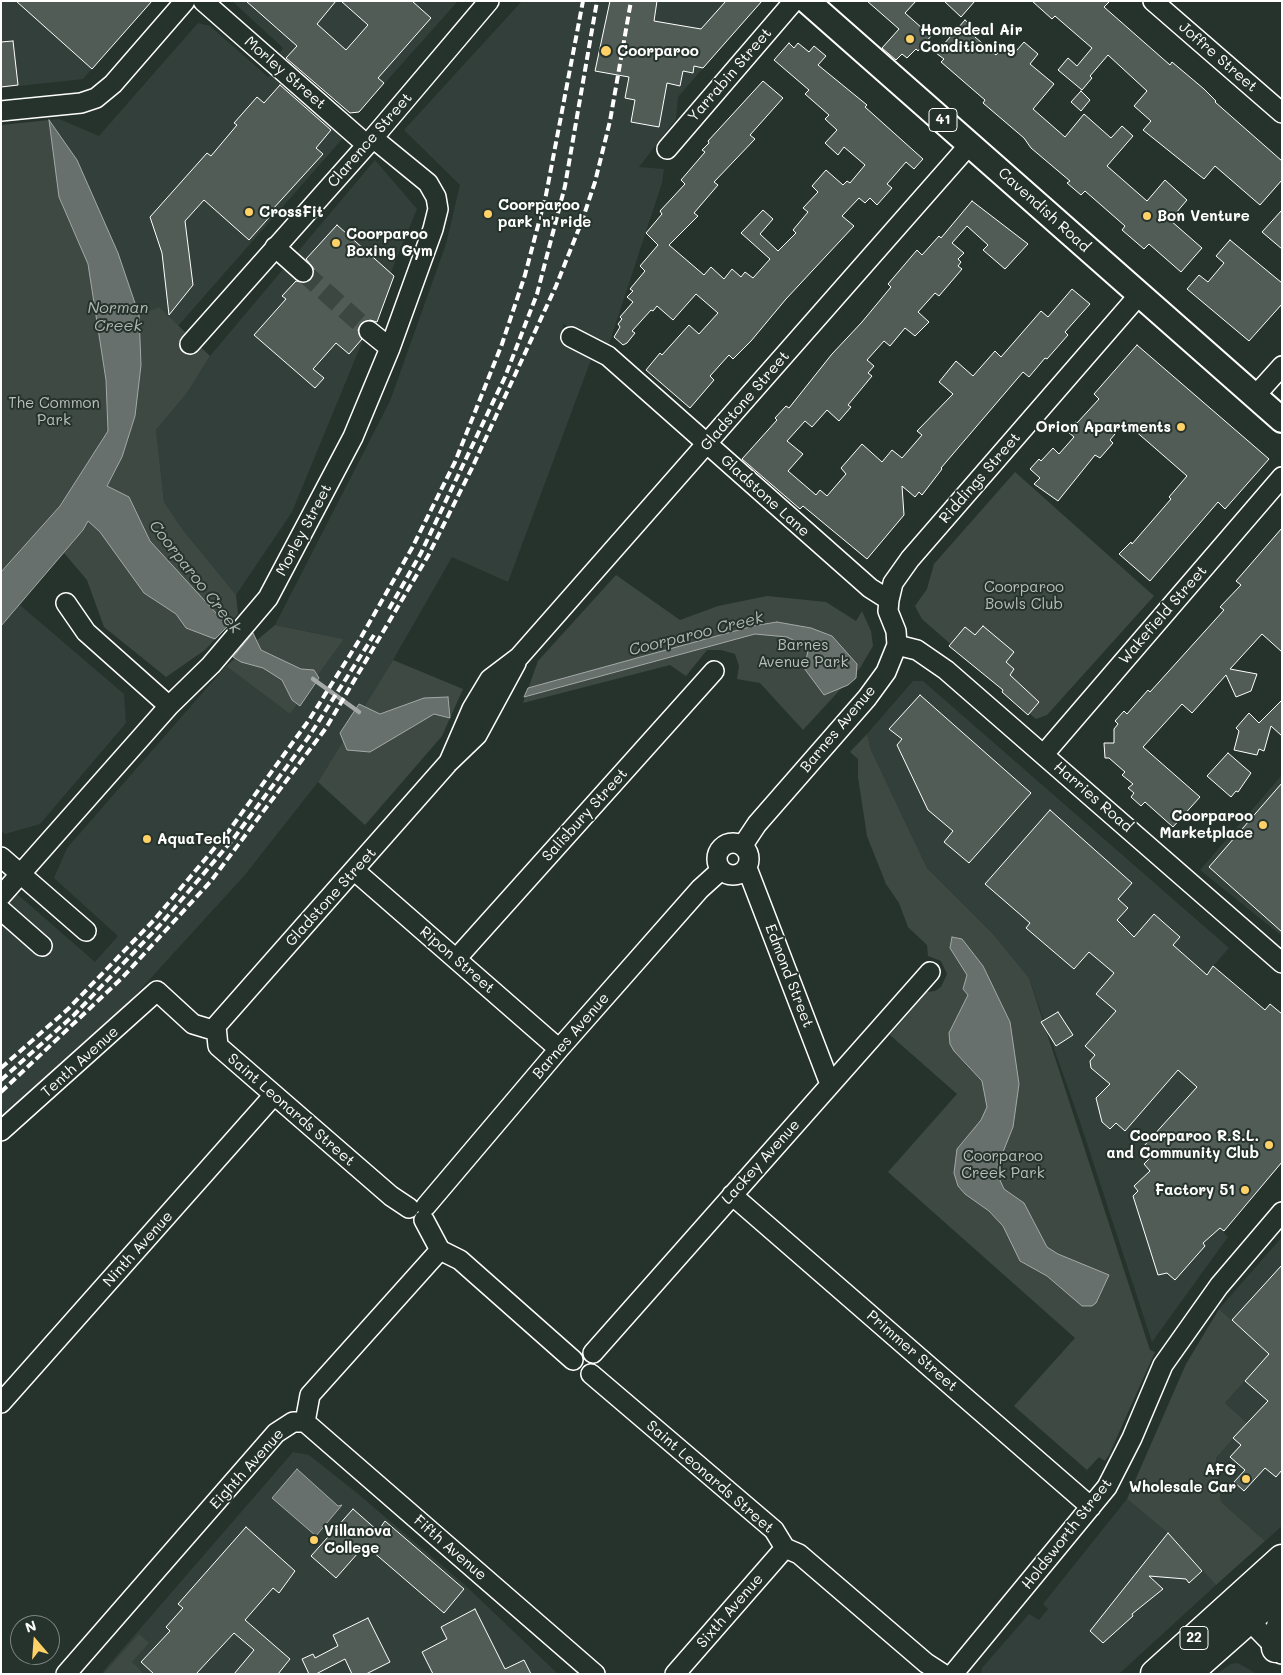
<!DOCTYPE html>
<html>
<head>
<meta charset="utf-8">
<style>
	body { margin:0 }
	#map { position:relative; width:1283px; height:1675px; overflow:hidden; background:#26332d; font-family:Mali,sans-serif }
	canvas { display:block }
	.frame { position:absolute; inset:0; border:2px solid #fff; pointer-events:none }
	.north { position:absolute; left:10px; top:1615px; width:50px; height:50px; box-sizing:border-box; background:#26332d; border:1px solid #7d8581; border-radius:50%; rotate:342deg; font-size:14px; font-weight:700; line-height:20px; text-align:center; color:#fff }
	.north::after { content:''; display:block; margin:auto; width:18px; height:22px; background:#ffd166; clip-path:polygon(50% 0,100% 100%,50% 72%,0 100%) }
</style>
</head>
<body>
<div id="map">
<canvas width="1283" height="1675"></canvas>
<div class="frame"></div>
<div class="north">N</div>
</div>
<script>
const context = document.querySelector('canvas').getContext('2d');
context.lineJoin = 'round';
function fill(path, color) {
  context.fillStyle = color;
  context.fill(path, 'evenodd');
}
function toPath(rows) {
  const path = new Path2D();
  for (const r of rows) {
    if (r.length === 3) {
      path.moveTo(r[0] + r[2], r[1]);
      path.arc(r[0], r[1], r[2], 0, 2 * Math.PI);
      continue;
    }
    path.moveTo(r[0], r[1]);
    for (let i = 2; i < r.length; i += 2) path.lineTo(r[i], r[i + 1]);
  }
  return path;
}
function trace(path, color, width, dash) {
  context.strokeStyle = color;
  context.lineWidth = width;
  context.lineCap = dash ? 'butt' : 'round';
  context.setLineDash(dash || []);
  context.stroke(path);
}
function drawText(font, color, halo, rows, align = 'center') {
  context.font = font + ' Mali,sans-serif';
  context.lineWidth = 4;
  context.setLineDash([]);
  context.textBaseline = 'middle';
  context.strokeStyle = halo;
  context.fillStyle = color;
  for (const [text, x, y, turn = 0] of rows) {
    context.save();
    context.translate(x, y);
    context.rotate((+turn || 0) * Math.PI / 180);
    context.textAlign = isNaN(turn) ? turn : align;
    if (halo) context.strokeText(text, 0, 0);
    context.fillText(text, 0, 0);
    context.restore();
  }
}
const built = toPath([
	[1,1,152,1,83,79,1,88],
	[232,1,458,1,359,112,350,113,280,53,283,48],
	[522,1,761,1,678,97,676,119,639,167,664,169,662,183,609,344,563,324,562,344,592,357,508,582,452,557,393,660,318,782,244,876,128,1003,84,1047,1,1120,1,880,95,962,118,936,54,878,67,848,226,666,290,714,344,639,275,625,390,401,446,244,460,185,404,130],
	[198,23,210,26,268,77,272,74,343,138,178,326,159,307,139,315,77,160,49,120,59,119,99,136],
	[375,160,417,209,292,512,236,595,183,530,164,502,156,430,187,393,210,356],
	[20,605,124,694,126,723,40,824,5,834,1,831,1,626],
	[913,681,923,681,1229,948,1166,1019,1244,1085,1217,1226,1228,1237,1152,1342,1079,1119,1029,978,993,934,927,868,871,750,867,734],
	[1282,775,1282,936,1200,870],
	[1282,1237,1282,1526,1265,1541,1221,1502,1216,1458,1247,1423,1225,1403,1269,1354,1219,1309],
	[293,1452,309,1455,357,1493,466,1586,558,1674,101,1674],
	[1127,1499,1168,1533,1216,1585,1119,1674,981,1674,982,1668,1029,1614,1039,1620,1048,1609,1043,1604],
	[1238,1663,1257,1674,1216,1674,1231,1664]
]);
const green = toPath([
	[49,120,59,197,88,264,106,380,108,431,60,506,1,572,1,125],
	[159,307,210,356,187,393,156,430,164,502,183,530,236,595,238,614,205,650,166,677,104,627,87,580,64,553,83,530,122,457,135,416,141,365,139,315],
	[1015,472,1154,596,1047,715,1036,719,922,619,915,606,927,589,934,564],
	[616,575,680,620,718,606,767,596,826,602,856,621,862,611,871,631,873,646,860,668,803,730,760,683,737,679,739,666,735,654,721,650,707,650,686,676,670,665,523,703,538,661],
	[275,625,344,639,290,714,226,666],
	[393,660,463,689,442,736,365,825,318,782],
	[867,734,871,750,927,868,993,934,1029,978,1150,1350,1155,1352,1109,1455,1105,1461,1099,1457,1087,1470,1014,1406,1075,1338,888,1172,957,1094,890,1035,927,992,935,991,941,987,947,974,941,961,928,956,927,945,908,927,899,903,886,884,867,836,858,777,858,759,850,752],
	[1219,1309,1269,1354,1225,1403,1247,1423,1216,1458,1221,1502,1265,1541,1216,1585,1168,1533,1127,1499,1186,1364],
	[139,1634,149,1643,132,1662,122,1653],
	[122,1653,135,1665,144,1674,103,1674]
]);
const water = toPath([
	[49,120,77,160,118,253,139,315,141,365,135,416,122,457,107,486,129,497,150,541,228,626,215,639,186,628,176,614,144,593,100,532,88,521,83,530,1,626,1,572,60,506,108,431,106,380,88,264,59,197,49,120],
	[777,622,811,628,832,636,857,664,856,678,848,685,824,695,804,668,808,651,805,646,787,637,755,634,524,697,528,688,753,626,777,622],
	[253,633,261,650,301,669,314,670,319,678,300,706,292,700,282,680,263,668,241,662,233,657,253,633],
	[448,697,450,718,434,714,370,752,347,750,340,733,359,704,380,714,424,698,448,697],
	[952,937,962,939,983,966,1010,1022,1019,1084,1013,1127,997,1167,999,1178,1004,1189,1024,1203,1047,1247,1058,1254,1109,1275,1096,1303,1092,1306,1082,1306,1047,1276,1020,1261,1003,1226,989,1211,965,1194,958,1186,954,1173,957,1149,981,1120,987,1107,982,1081,954,1051,950,1044,949,1033,968,995,963,989,967,975,950,948,952,937],
	[297,1469,338,1506,342,1505,316,1536,272,1498,297,1469]
]);
const stream = toPath([
	[313,679,359,712]
]);
const building = toPath([
	[16,1,152,1,92,69,16,1],
	[246,1,336,1,317,24,346,50,368,25,341,1,412,1,431,18,378,78,384,83,359,112,350,113,286,58,297,46,246,1],
	[610,1,657,1,654,21,701,29,726,1,762,1,703,68,694,66,693,73,683,71,680,86,667,83,659,127,631,122,635,100,625,98,629,77,595,71,610,1],
	[867,1,916,1,905,13,931,36,918,51,916,49,907,58,902,54,896,60,882,48,899,29,867,1],
	[944,1,975,1,961,17,944,1],
	[1032,1,1110,1,1104,7,1170,65,1172,62,1204,89,1216,101,1215,102,1282,161,1282,180,1260,205,1215,166,1204,179,1143,130,1151,121,1134,106,1147,91,1108,55,1090,76,1092,78,1082,90,1058,70,1068,58,1077,66,1092,48,1055,16,1052,19,1032,1],
	[965,20,979,32,975,37,996,55,1001,49,1010,58,1024,42,1038,54,1030,64,1054,84,1033,109,1065,137,1084,114,1111,138,1122,126,1133,136,1107,166,1147,201,1165,180,1187,200,1170,220,1202,248,1181,272,1149,244,1144,249,1122,230,1125,226,1085,191,1081,195,1067,183,1070,181,1031,148,1024,138,983,103,985,100,941,62,944,59,936,53,965,20],
	[13,41,18,85,1,87,1,42,13,41],
	[789,43,794,48,798,43,809,52,814,46,826,56,818,65,867,105,865,107,923,159,914,169,906,162,887,184,892,188,877,205,870,198,865,203,859,198,842,216,854,226,786,299,751,341,733,359,729,355,710,376,714,380,690,408,646,370,660,353,662,355,689,325,699,334,718,313,696,294,673,320,657,306,653,311,651,310,632,331,635,333,627,343,623,345,614,337,620,327,618,324,622,319,620,317,633,302,627,297,633,291,630,289,645,271,640,266,658,245,646,233,662,214,660,211,685,184,681,180,705,152,702,150,709,143,708,141,763,81,783,98,750,135,755,139,714,182,718,185,694,213,698,216,669,245,704,275,711,267,724,279,732,269,741,277,745,272,753,278,770,259,741,233,763,210,773,219,760,234,778,251,796,233,793,230,808,212,803,208,818,192,812,186,826,170,843,185,847,181,850,183,865,165,844,147,838,155,825,143,837,130,825,119,829,115,805,94,809,90,774,60,789,43],
	[280,85,331,130,316,148,323,154,272,210,274,212,249,240,204,200,185,221,193,285,169,315,162,253,150,217,207,153,211,156,237,125,234,123,257,97,264,103,280,85],
	[1081,91,1090,100,1081,111,1071,102,1081,91],
	[972,201,1028,244,1005,269,983,250,988,245,967,226,952,243,964,253,958,259,961,262,958,266,962,269,939,296,935,293,918,312,929,322,915,336,905,328,890,346,884,341,867,360,874,366,868,373,872,376,848,405,851,407,839,421,827,410,812,427,805,421,787,441,803,454,788,471,816,495,820,490,827,496,846,474,841,468,862,444,882,462,892,450,902,458,922,435,917,431,953,394,939,382,956,361,973,376,995,351,1001,357,1041,311,1048,317,1072,289,1090,304,1065,332,1068,335,1047,359,1045,358,1029,377,1023,372,941,468,942,469,922,495,919,492,915,497,902,486,904,515,867,559,803,506,800,509,742,459,777,420,775,418,786,406,789,408,832,354,862,322,891,287,888,284,917,250,922,255,939,236,941,238,972,201],
	[1282,210,1282,249,1262,232,1282,210],
	[337,225,394,276,377,322,370,320,361,324,358,330,362,339,349,354,336,343,313,369,324,378,315,388,254,335,286,299,282,296,296,281,306,283,312,279,314,269,306,259,337,225],
	[1230,240,1282,283,1282,304,1249,341,1187,289,1199,275,1208,282,1224,263,1216,256,1230,240],
	[1137,345,1269,459,1225,509,1218,502,1150,581,1119,554,1131,542,1132,544,1171,499,1169,497,1187,476,1125,422,1110,440,1113,443,1100,458,1095,455,1058,501,1034,484,1040,478,1030,469,1039,459,1041,461,1053,448,1059,454,1074,437,1067,431,1075,422,1077,423,1099,399,1094,394,1137,345],
	[1282,528,1282,652,1262,634,1230,669,1257,674,1251,691,1236,697,1226,675,1192,713,1182,704,1143,747,1200,797,1173,827,1145,802,1141,806,1131,797,1134,793,1128,788,1133,784,1122,775,1125,772,1109,758,1105,758,1104,743,1114,743,1114,729,1118,724,1115,721,1124,711,1127,714,1148,690,1150,692,1224,610,1220,607,1241,585,1236,581,1282,528],
	[983,626,1014,652,1006,662,1014,669,1010,675,1039,702,1028,715,1002,692,1003,690,949,646,965,627,975,635,983,626],
	[920,695,1031,793,969,863,944,842,953,831,928,810,897,745,902,739,889,729,920,695],
	[1282,700,1282,736,1271,726,1264,751,1259,749,1257,755,1234,750,1239,731,1236,728,1249,713,1259,723,1282,700],
	[1228,753,1251,773,1238,792,1236,791,1231,797,1207,776,1228,753],
	[1282,783,1282,932,1209,867,1282,783],
	[1050,810,1132,883,1118,899,1128,908,1117,920,1134,937,1154,914,1180,937,1173,945,1207,975,1213,966,1265,1010,1270,1004,1282,1014,1282,1162,1224,1231,1220,1228,1203,1243,1205,1246,1175,1280,1167,1273,1158,1275,1133,1196,1138,1191,1134,1186,1150,1171,1144,1164,1153,1155,1144,1146,1197,1087,1178,1070,1125,1131,1116,1123,1110,1129,1102,1122,1096,1098,1110,1084,1091,1068,1090,1061,1095,1055,1085,1046,1116,1011,1096,994,1114,973,1089,952,1074,969,1026,928,1030,923,985,884,1050,810],
	[1058,1012,1073,1035,1056,1046,1041,1022,1058,1012],
	[1282,1265,1282,1470,1276,1477,1265,1468,1244,1491,1234,1482,1245,1470,1230,1457,1241,1445,1233,1438,1268,1401,1245,1381,1269,1354,1232,1320,1282,1265],
	[353,1509,378,1531,385,1521,464,1589,444,1613,365,1545,336,1578,311,1556,353,1509],
	[246,1527,295,1571,279,1593,273,1588,245,1620,290,1659,278,1674,234,1674,254,1650,234,1633,196,1674,154,1674,141,1662,170,1631,166,1627,183,1608,178,1604,246,1527],
	[1168,1533,1202,1571,1189,1583,1186,1579,1149,1576,1163,1589,1132,1614,1133,1616,1103,1643,1090,1631,1168,1533],
	[475,1609,505,1669,524,1660,531,1674,433,1674,422,1652,447,1639,441,1627,475,1609],
	[368,1618,390,1662,366,1674,352,1674,345,1659,316,1674,309,1674,302,1659,313,1654,315,1658,338,1646,333,1635,368,1618]
]);
const minorTunnel = toPath([
	[303,272,369,331]
]);
const minor = toPath([
	[203,1,367,145],
	[1153,1,1282,113],
	[1,111,81,103,96,98,113,84,185,1],
	[667,149,794,1],
	[275,247,303,272],
	[369,331,390,348],
	[571,337,608,356,870,588,889,600],
	[190,344,373,138,489,1],
	[1255,396,1282,366],
	[66,603,86,632,169,706],
	[897,645,917,650,946,670,1282,963],
	[1044,754,1282,477],
	[449,762,472,709,490,679,519,657,970,144],
	[733,859,16],
	[743,845,757,824,867,698,886,672,897,645,896,631,888,611,889,600,893,583,910,559,1139,295],
	[1,857,86,931],
	[747,868,830,1084],
	[355,871,559,1049],
	[1,896,169,706,211,665,268,598,353,437,390,348,433,229,438,209,436,197,428,183,373,138],
	[1,910,42,946],
	[456,959,714,671],
	[1,1131,157,991,193,1024,216,1031],
	[732,1195,1091,1507],
	[426,1206,559,1049,700,889,721,870],
	[409,1208,391,1196,218,1046,216,1026,449,762,477,735,516,663],
	[424,1220,440,1250,460,1260,573,1360],
	[593,1353,930,972],
	[591,1374,774,1530,785,1548,799,1554,926,1663,943,1674],
	[1,1403,274,1095],
	[305,1422,595,1674],
	[305,1422,310,1395,440,1250],
	[1241,1612,1282,1654],
	[66,1674,276,1433,293,1422,305,1422],
	[675,1674,785,1548],
	[953,1674,1107,1487,1132,1438,1163,1365,1219,1286,1282,1212]
]);
const major = toPath([
	[807,1,1282,420]
]);
const highway = toPath([
	[1276,1648,1282,1622],
	[1155,1674,1282,1559],
	[1187,1674,1282,1590]
]);
const rail = toPath([
	[389,609,421,553,505,377,537,294,565,186,597,1],
	[1,1068,68,1009,154,920,228,832,309,720,360,639,412,548,455,462,502,344,525,275,546,195,583,1],
	[1,1080,74,1015,160,925,234,838,308,738,374,635],
	[1,1092,122,978,211,881,326,728,428,556,472,468,556,286,582,221,595,182,610,121,631,1]
]);
const markers = [
	[910,39,5,"#ffd166"],
	[606,51,6,"#ffd166"],
	[249,212,5,"#ffd166"],
	[488,214,5,"#ffd166"],
	[1147,216,5,"#ffd166"],
	[336,243,5,"#ffd166"],
	[1181,427,5,"#ffd166"],
	[1263,825,5,"#ffd166"],
	[147,839,5,"#ffd166"],
	[1269,1145,5,"#ffd166"],
	[1245,1190,5,"#ffd166"],
	[1246,1479,5,"#ffd166"],
	[314,1540,5,"#ffd166"]
];
const shields = [
	[943,120,28],
	[1194,1638,28]
];
const shieldNames = [
	["41",943,120],
	["22",1194,1638]
];
const poiNames = [
	["Homedeal Air",920,30],
	["Conditioning",920,47],
	["Coorparoo",617,51],
	["Coorparoo",498,205],
	["park 'n' ride",498,222],
	["CrossFit",259,212],
	["Bon Venture",1157,216],
	["Coorparoo",346,234],
	["Boxing Gym",346,251],
	["Orion Apartments",1171,427,"right"],
	["Coorparoo",1253,816,"right"],
	["Marketplace",1253,833,"right"],
	["AquaTech",157,839],
	["Coorparoo R.S.L.",1259,1136,"right"],
	["and Community Club",1259,1153,"right"],
	["Factory 51",1235,1190,"right"],
	["AFG",1236,1470,"right"],
	["Wholesale Car",1236,1487,"right"],
	["Villanova",324,1531],
	["College",324,1548]
];
const streetNames = [
	["Joffre Street",1218,57,41],
	["Morley Street",285,73,41],
	["Yarrabin Street",730,75,-49],
	["Clarence Street",370,140,-49],
	["Cavendish Road",1044,210,42],
	["Gladstone Street",745,401,-49],
	["Riddings Street",980,478,-49],
	["Gladstone Lane",765,496,42],
	["Morley Street",304,530,-62],
	["Wakefield Street",1163,615,-49],
	["Barnes Avenue",838,729,-50],
	["Harries Road",1093,797,41],
	["Salisbury Street",585,815,-48],
	["Gladstone Street",331,897,-48],
	["Ripon Street",457,960,41],
	["Edmond Street",789,976,69],
	["Barnes Avenue",571,1036,-49],
	["Tenth Avenue",80,1062,-42],
	["Saint Leonards Street",291,1110,41],
	["Lackey Avenue",761,1162,-48],
	["Ninth Avenue",138,1249,-48],
	["Primmer Street",912,1351,41],
	["Eighth Avenue",247,1469,-48],
	["Saint Leonards Street",710,1477,41],
	["Holdsworth Street",1067,1534,-52],
	["Fifth Avenue",450,1548,41],
	["Sixth Avenue",730,1611,-49]
];
const parkNames = [
	["The Common",54,403],
	["Park",54,420],
	["Coorparoo",1024,587],
	["Bowls Club",1024,604],
	["Barnes",803,645],
	["Avenue Park",803,662],
	["Coorparoo",1003,1156],
	["Creek Park",1003,1173]
];
const waterNames = [
	["Norman",118,308],
	["Creek",118,326],
	["Coorparoo Creek",195,577,52],
	["Coorparoo Creek",696,634,-14]
];
fill(built, '#333f3a');
fill(green, '#3e4944');
fill(water, '#67706c');
trace(water, '#a4a9a7', 1);
trace(stream, '#a4a9a7', 4.5);
fill(building, '#515c57');
trace(building, '#fff', 1);
trace(minorTunnel, '#3c4742', 19, [19, 9]);
trace(minor, '#fff', 22);
trace(major, '#fff', 28);
trace(highway, '#fff', 31);
trace(minor, '#26332d', 19);
trace(major, '#26332d', 24);
trace(highway, '#26332d', 28);
trace(rail, '#fff', 4, [8, 4]);
for (const [x, y, r, color] of markers) {
  const dot = new Path2D();
  dot.arc(x, y, r, 0, 2 * Math.PI);
  context.fillStyle = color;
  context.fill(dot);
  trace(dot, '#26332d', 2);
}
for (const [x, y, w] of shields) {
  const box = new Path2D();
  box.roundRect(x - w / 2, y - 11.5, w, 23, 4);
  context.fillStyle = '#26332d';
  context.fill(box);
  trace(box, '#fff', 1);
}
drawText('bold 14px', '#fff', null, shieldNames);
drawText('bold 15px', '#fff', '#26332d', poiNames, 'left');
drawText('15px', '#fff', '#26332d', streetNames);
drawText('15px', '#bbbfbe', '#26332d', parkNames);
drawText('italic 16px', '#b3b8b6', '#26332d', waterNames);
</script>
</body>
</html>
